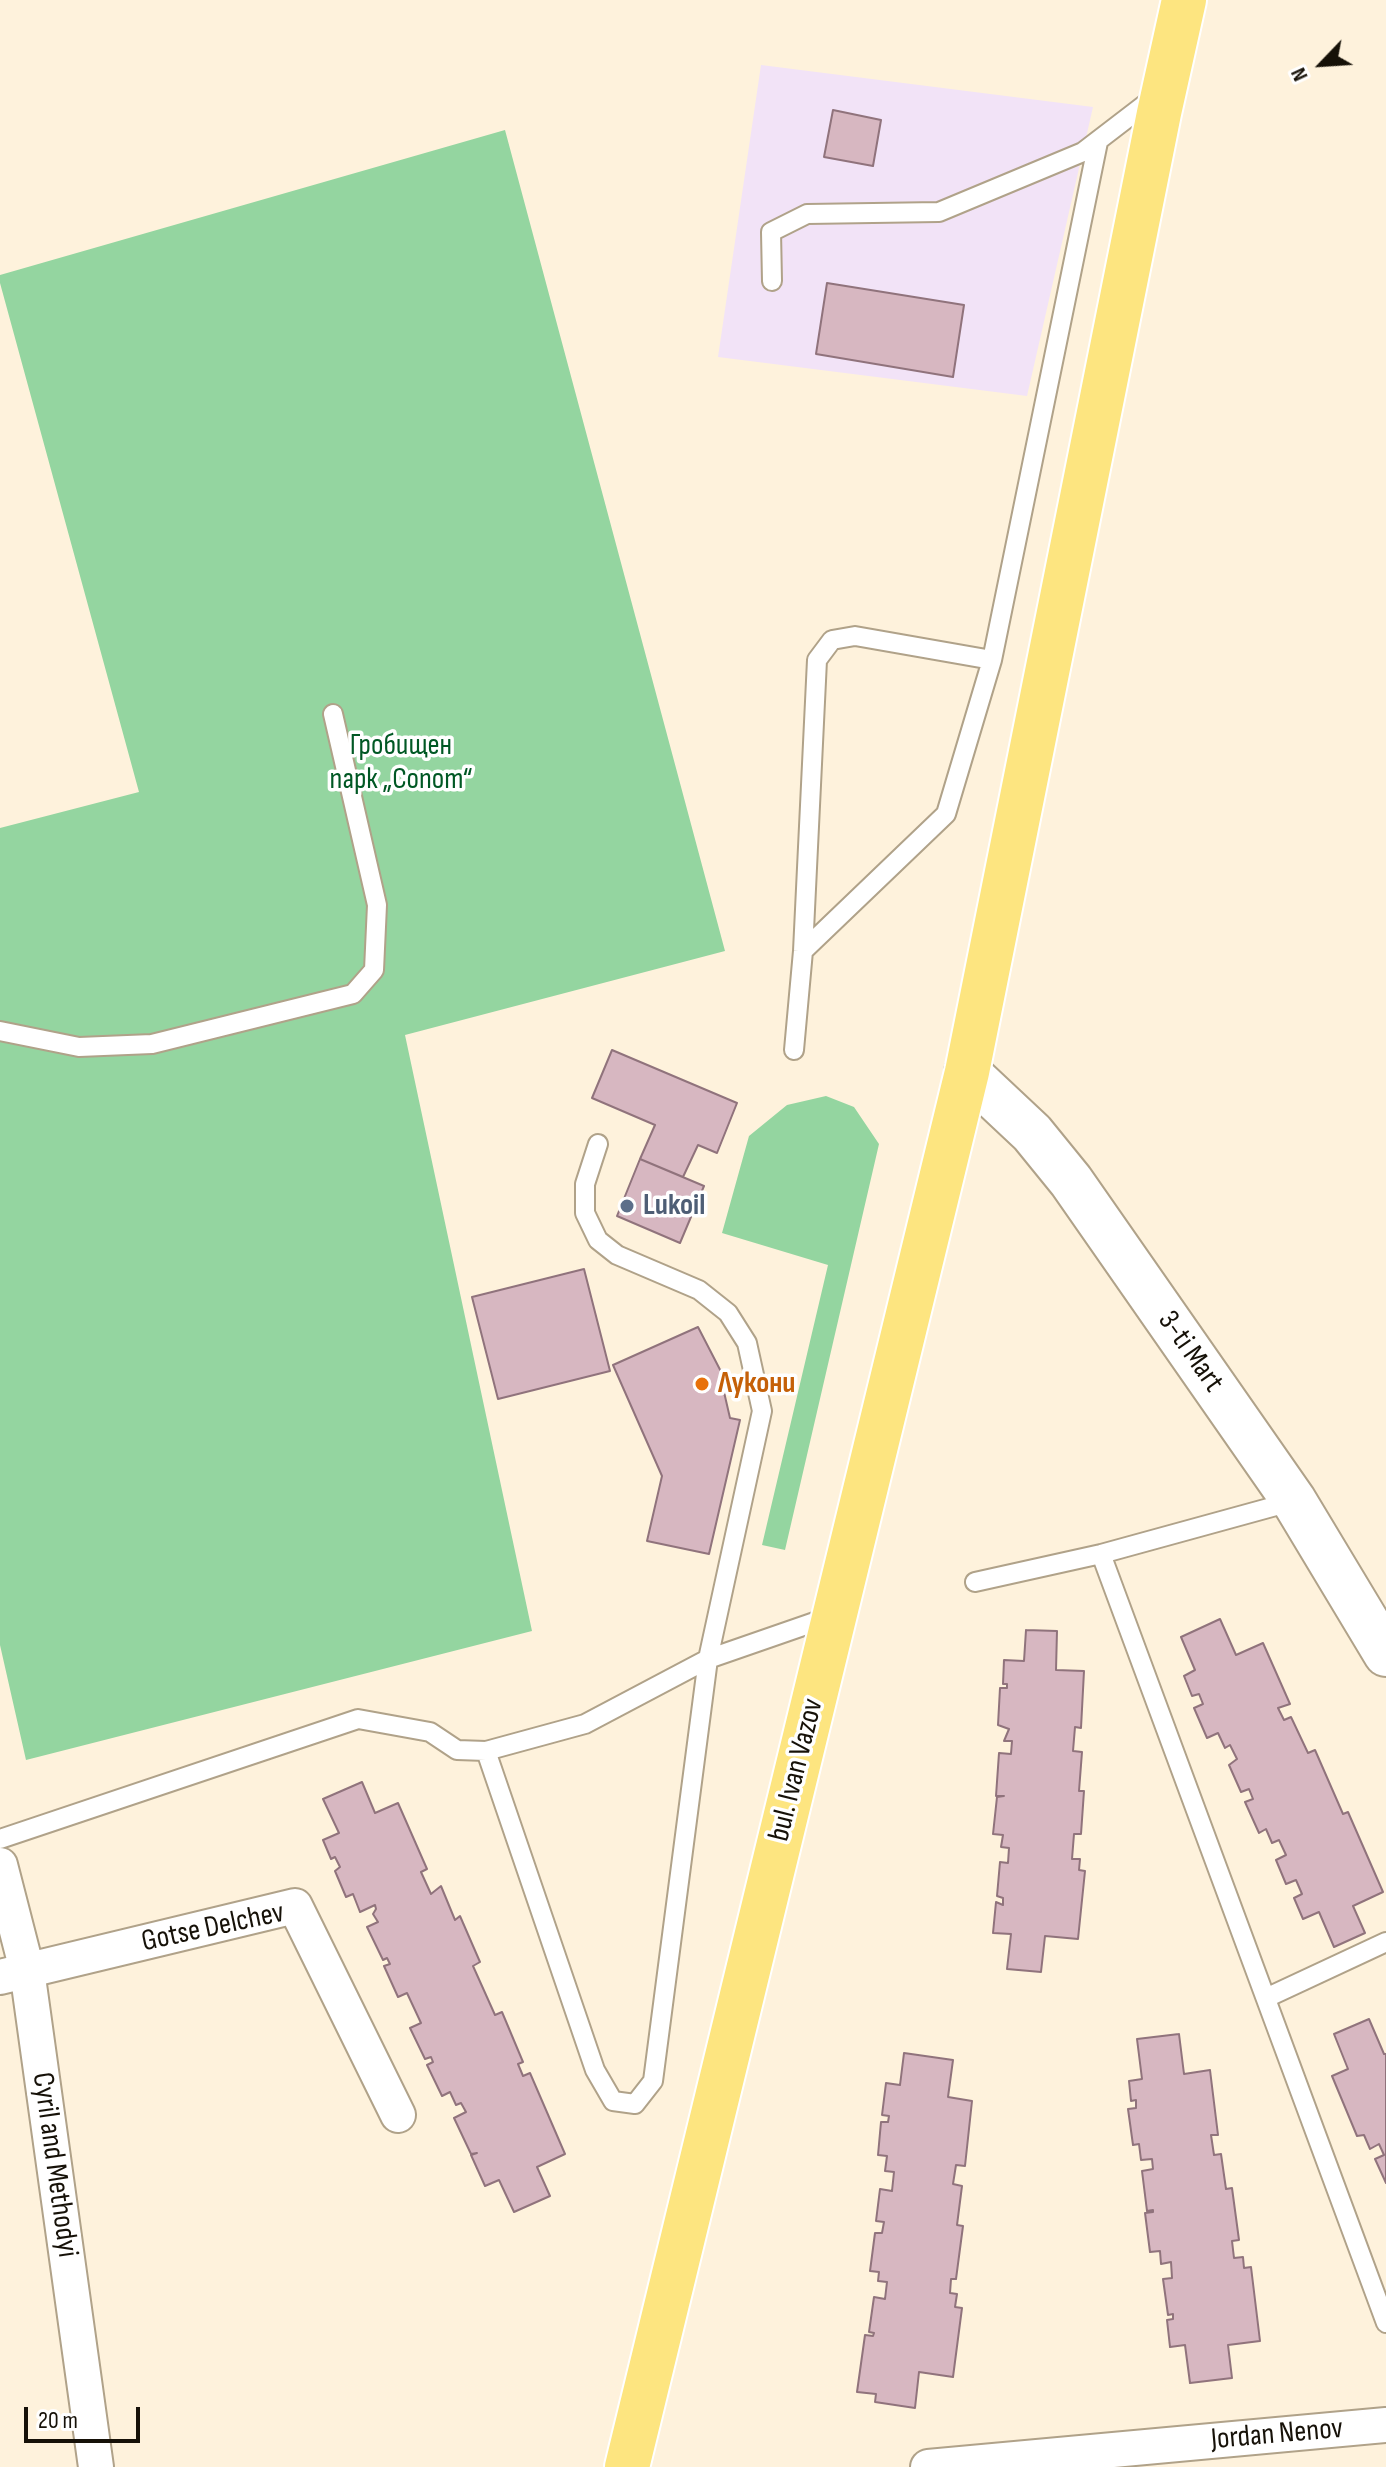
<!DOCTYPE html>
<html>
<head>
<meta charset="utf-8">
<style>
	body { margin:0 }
	#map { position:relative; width:1386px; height:2467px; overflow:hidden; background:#fef2dc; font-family:"Sofia Sans Condensed",sans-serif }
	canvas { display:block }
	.north { position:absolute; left:1282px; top:24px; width:80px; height:80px; -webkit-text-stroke:6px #fff; paint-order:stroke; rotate:245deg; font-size:22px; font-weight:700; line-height:32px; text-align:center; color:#161108 }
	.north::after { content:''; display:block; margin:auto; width:28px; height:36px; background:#161108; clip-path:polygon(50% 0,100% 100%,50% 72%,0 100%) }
	.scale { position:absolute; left:24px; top:2407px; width:116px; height:36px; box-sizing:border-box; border:4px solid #161108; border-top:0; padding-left:10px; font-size:24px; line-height:28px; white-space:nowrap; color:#161108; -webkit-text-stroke:6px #fff; paint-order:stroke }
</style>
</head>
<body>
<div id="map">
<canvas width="1386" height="2467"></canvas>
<div class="north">N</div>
<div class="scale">20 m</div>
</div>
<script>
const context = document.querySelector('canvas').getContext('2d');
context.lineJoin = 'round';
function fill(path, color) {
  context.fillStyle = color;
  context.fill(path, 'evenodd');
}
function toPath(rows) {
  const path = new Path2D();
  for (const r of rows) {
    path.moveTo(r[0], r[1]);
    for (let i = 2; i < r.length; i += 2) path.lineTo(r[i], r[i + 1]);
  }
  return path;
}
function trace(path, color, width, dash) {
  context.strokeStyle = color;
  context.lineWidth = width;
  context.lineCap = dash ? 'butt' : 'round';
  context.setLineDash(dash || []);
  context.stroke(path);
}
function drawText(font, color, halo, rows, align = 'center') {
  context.font = font + ' "Sofia Sans Condensed",sans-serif';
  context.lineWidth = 7;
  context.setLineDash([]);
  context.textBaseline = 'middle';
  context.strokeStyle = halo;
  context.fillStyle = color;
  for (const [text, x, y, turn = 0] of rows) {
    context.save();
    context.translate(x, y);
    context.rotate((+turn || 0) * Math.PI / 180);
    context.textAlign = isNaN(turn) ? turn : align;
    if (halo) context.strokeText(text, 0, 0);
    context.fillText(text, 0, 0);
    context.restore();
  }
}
const industrial = toPath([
	[761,65,1093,107,1027,396,718,357]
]);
const green = toPath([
	[505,130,725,951,405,1035,532,1631,26,1760,0,1645,0,828,139,792,0,283,0,275],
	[826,1096,854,1107,879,1144,785,1550,762,1545,828,1265,722,1233,749,1136,787,1105]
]);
const building = toPath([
	[833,110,881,120,873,166,824,157,833,110],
	[827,283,964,305,953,377,816,354,827,283],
	[612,1050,737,1103,717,1153,698,1145,683,1177,640,1159,655,1125,592,1098,612,1050],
	[640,1159,704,1186,680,1243,617,1216,640,1159],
	[584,1269,610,1371,498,1399,472,1297,584,1269],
	[698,1327,730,1389,724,1392,730,1418,740,1420,709,1554,647,1541,662,1476,613,1365,698,1327],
	[1220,1619,1236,1655,1263,1643,1290,1704,1278,1708,1284,1720,1291,1717,1308,1753,1315,1750,1343,1814,1348,1812,1383,1892,1353,1906,1365,1933,1334,1947,1319,1912,1303,1919,1294,1898,1302,1894,1296,1880,1286,1884,1276,1860,1286,1855,1279,1840,1272,1843,1266,1829,1259,1833,1245,1802,1253,1799,1249,1789,1241,1792,1229,1765,1237,1759,1230,1745,1225,1748,1218,1733,1207,1738,1194,1708,1203,1704,1199,1694,1192,1696,1184,1676,1195,1670,1181,1637,1220,1619],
	[1026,1630,1057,1631,1056,1670,1084,1671,1081,1728,1075,1727,1073,1751,1082,1752,1079,1791,1084,1791,1081,1834,1074,1834,1072,1859,1080,1859,1079,1870,1085,1871,1078,1939,1045,1936,1041,1972,1007,1969,1011,1934,993,1933,996,1902,1003,1905,1003,1898,997,1896,1000,1862,1008,1863,1009,1848,1001,1847,1003,1835,993,1834,997,1797,1004,1796,996,1796,999,1753,1011,1754,1012,1741,1004,1741,1009,1729,998,1725,1000,1688,1007,1688,1007,1684,1003,1684,1004,1660,1024,1661,1026,1630],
	[362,1782,375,1813,398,1803,427,1869,421,1872,431,1894,441,1886,455,1920,460,1916,480,1962,473,1966,495,2015,502,2012,523,2062,518,2064,523,2076,530,2073,565,2154,537,2167,550,2196,514,2212,499,2180,485,2186,471,2155,477,2153,471,2154,454,2118,466,2112,461,2103,456,2105,450,2092,442,2096,427,2065,433,2062,431,2057,425,2059,410,2028,421,2023,407,1993,398,1997,384,1966,390,1964,387,1958,383,1960,367,1927,378,1922,373,1914,376,1909,375,1905,360,1912,353,1894,346,1897,335,1871,340,1867,335,1857,331,1859,323,1840,339,1833,323,1799,362,1782],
	[1369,2019,1384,2054,1386,2054,1386,2183,1375,2159,1384,2155,1379,2144,1370,2149,1364,2135,1357,2136,1332,2076,1348,2069,1334,2034,1369,2019],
	[1179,2034,1184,2074,1210,2070,1218,2135,1211,2135,1214,2155,1221,2154,1226,2189,1232,2188,1239,2240,1232,2241,1234,2258,1243,2257,1244,2268,1251,2267,1260,2341,1228,2345,1232,2378,1190,2383,1185,2345,1170,2347,1167,2320,1173,2319,1173,2314,1168,2315,1163,2279,1172,2278,1171,2262,1161,2264,1160,2251,1150,2252,1145,2213,1153,2212,1153,2210,1147,2211,1142,2171,1153,2169,1152,2159,1141,2160,1139,2144,1133,2145,1128,2109,1136,2108,1136,2100,1131,2101,1129,2081,1142,2079,1137,2039,1179,2034],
	[904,2053,953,2060,948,2097,972,2101,965,2166,956,2165,953,2184,962,2186,957,2225,963,2226,956,2279,951,2279,950,2293,957,2294,955,2307,962,2308,953,2377,919,2372,915,2408,875,2402,876,2394,857,2392,865,2335,873,2336,874,2333,869,2332,874,2297,885,2299,887,2282,878,2281,879,2272,870,2271,875,2233,882,2233,884,2222,876,2221,880,2189,892,2191,894,2172,885,2171,887,2156,878,2155,881,2122,888,2122,889,2116,882,2115,886,2083,900,2085,904,2053]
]);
const lane = toPath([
	[772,281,771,232,807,214,939,212,1083,152,1156,96],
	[803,951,946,814,992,660,1098,142],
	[0,1031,79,1047,152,1044,353,994,374,970,377,905,333,714],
	[794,1050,803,951,817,660,832,640,855,636,992,660],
	[1101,1554,1386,2323],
	[975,1582,1101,1554,1294,1501],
	[486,1751,595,2070,613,2101,635,2104,653,2081,708,1659,762,1411,747,1343,728,1313,699,1290,617,1255,598,1240,585,1213,585,1184,598,1144],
	[0,1839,358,1719,430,1732,457,1750,486,1751,585,1724,708,1659,832,1616],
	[1266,1998,1386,1942]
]);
const street = toPath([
	[0,1865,27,1970,96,2467],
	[0,1977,295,1906,398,2115],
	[928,2467,1386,2425]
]);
const secondary = toPath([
	[967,1072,1032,1133,1071,1181,1294,1501,1386,1654]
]);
const primary = toPath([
	[627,2467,967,1072,1159,113,1184,0]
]);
const markers = [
	[627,1206,8,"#5c6f8a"],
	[702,1384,8,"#e8710a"]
];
const parkNames = [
	["Гробищен",401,746],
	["парк „Сопот“",401,780]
];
const serviceNames = [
	["Lukoil",643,1206]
];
const streetNames = [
	["3-ti Mart",1190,1352,55],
	["bul. Ivan Vazov",797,1770,-76],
	["Gotse Delchev",213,1928,-12],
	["Cyril and Methodyi",54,2165,82],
	["Jordan Nenov",1277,2435,-5]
];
const foodNames = [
	["Лукони",718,1384]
];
fill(industrial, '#f2e3f7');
fill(green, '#94d5a0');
fill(building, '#d7b7c1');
trace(building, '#90737c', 2);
trace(lane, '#b0a289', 22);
trace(street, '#b0a289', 38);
trace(secondary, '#b0a289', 48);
trace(primary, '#fff', 48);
trace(lane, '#fff', 18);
trace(street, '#fff', 34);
trace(secondary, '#fff', 44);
trace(primary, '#fde580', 44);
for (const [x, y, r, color] of markers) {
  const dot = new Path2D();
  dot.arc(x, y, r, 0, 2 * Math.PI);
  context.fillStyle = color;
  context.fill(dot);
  trace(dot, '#fff', 3);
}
drawText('30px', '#005824', '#fff', parkNames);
drawText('bold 30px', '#4e5e75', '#fff', serviceNames, 'left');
drawText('30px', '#161108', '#fff', streetNames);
drawText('bold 30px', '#c56008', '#fff', foodNames, 'left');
</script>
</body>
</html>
